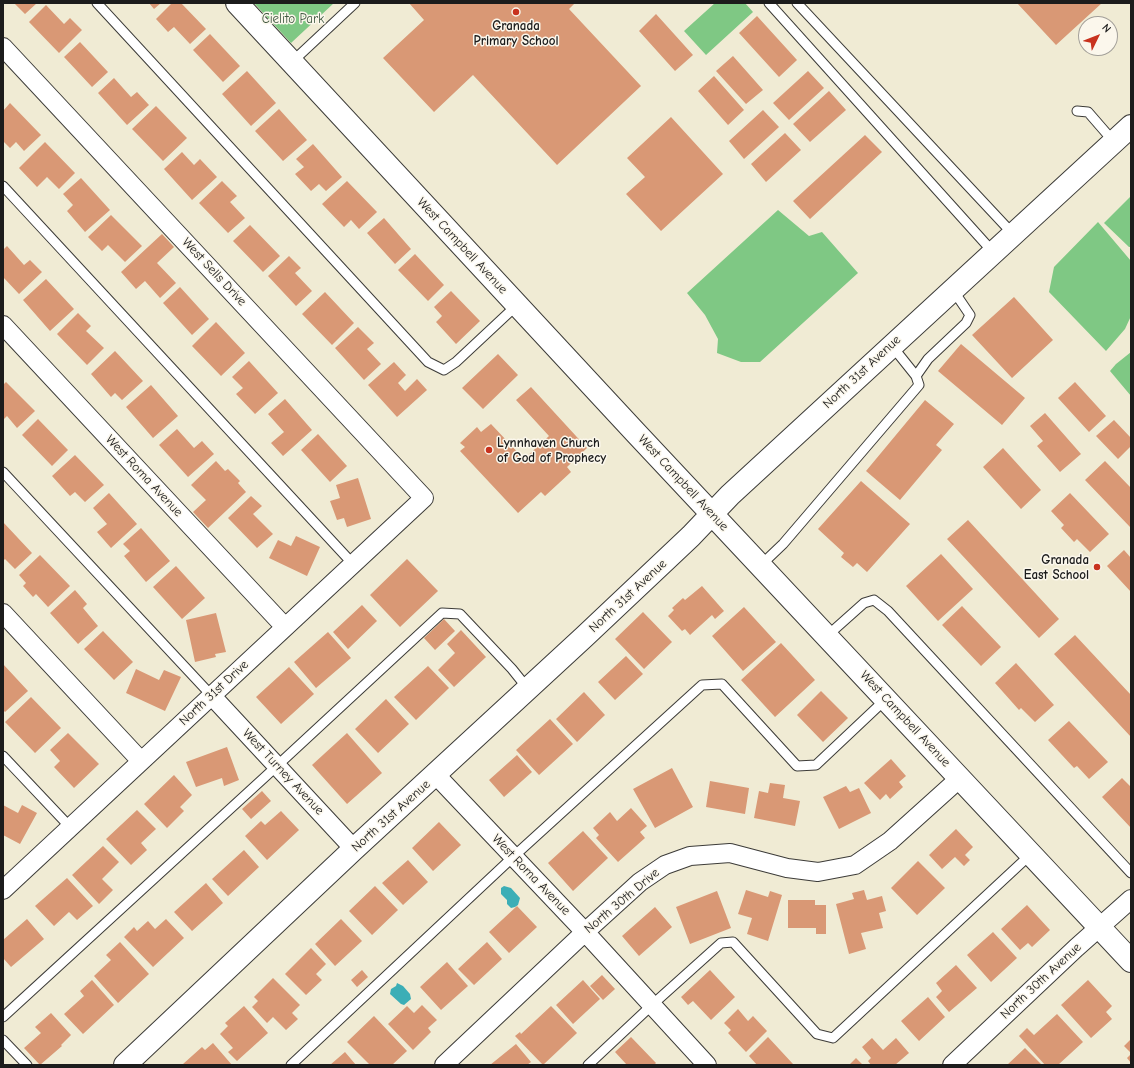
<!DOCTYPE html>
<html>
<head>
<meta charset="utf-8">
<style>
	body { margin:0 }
	#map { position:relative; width:1134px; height:1068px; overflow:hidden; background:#f0ebd4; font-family:"Comic Neue",sans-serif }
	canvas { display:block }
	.frame { position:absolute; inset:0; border:4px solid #1c1c1c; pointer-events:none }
	.north { position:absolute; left:1078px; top:16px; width:40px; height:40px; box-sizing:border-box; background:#fbf7ec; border:1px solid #a29f99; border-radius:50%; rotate:47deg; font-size:11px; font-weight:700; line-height:16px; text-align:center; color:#1c1c1c }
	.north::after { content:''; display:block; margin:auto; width:14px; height:18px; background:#c8321e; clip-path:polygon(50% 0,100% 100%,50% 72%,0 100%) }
</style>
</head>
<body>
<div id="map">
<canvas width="1134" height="1068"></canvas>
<div class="frame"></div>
<div class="north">N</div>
</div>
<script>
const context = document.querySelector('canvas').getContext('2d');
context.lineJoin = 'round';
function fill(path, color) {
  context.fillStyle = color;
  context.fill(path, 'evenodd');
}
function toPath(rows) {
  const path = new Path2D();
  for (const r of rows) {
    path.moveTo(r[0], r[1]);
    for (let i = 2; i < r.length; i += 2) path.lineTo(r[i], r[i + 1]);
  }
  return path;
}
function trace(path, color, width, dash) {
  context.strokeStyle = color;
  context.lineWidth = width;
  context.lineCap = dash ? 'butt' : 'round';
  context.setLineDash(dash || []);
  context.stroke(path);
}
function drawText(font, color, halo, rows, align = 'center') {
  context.font = font + ' "Comic Neue",sans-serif';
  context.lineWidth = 3;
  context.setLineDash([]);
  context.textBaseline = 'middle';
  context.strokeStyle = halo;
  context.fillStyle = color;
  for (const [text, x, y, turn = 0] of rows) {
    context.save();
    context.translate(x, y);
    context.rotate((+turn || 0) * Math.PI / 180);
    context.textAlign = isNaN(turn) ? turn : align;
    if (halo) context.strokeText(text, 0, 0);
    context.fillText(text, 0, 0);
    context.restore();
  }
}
const green = toPath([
	[254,3,334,3,291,43],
	[715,3,745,3,753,12,706,55,684,31],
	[1131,196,1131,247,1129,247,1104,223],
	[778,210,809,236,822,232,858,273,760,362,741,362,717,353,718,339,705,315,687,293],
	[1098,222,1131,261,1131,316,1125,329,1106,351,1049,292,1054,267],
	[1131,352,1131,396,1110,371,1116,364]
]);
const water = toPath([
	[504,886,511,888,520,898,518,905,515,907,511,908,507,904,507,900,501,894,501,888],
	[397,983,403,986,410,994,411,999,404,1005,401,1004,390,994,391,989,396,986]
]);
const building = toPath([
	[14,3,37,3,25,14],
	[149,3,161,3,154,9],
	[172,3,181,3,206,29,190,44,174,27,168,32,156,19],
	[409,3,575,3,569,9,641,86,557,165,473,75,434,112,383,58,424,20],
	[1017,3,1102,3,1056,45],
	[46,5,64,24,70,18,82,30,59,53,29,22],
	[656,14,693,55,675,71,639,31],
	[757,16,797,60,779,77,739,33],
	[210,34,240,66,223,82,193,50],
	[80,42,108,72,92,87,64,57],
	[733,56,763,90,746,104,716,71],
	[247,71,276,103,251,126,222,94],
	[808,71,824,88,789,120,773,103],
	[714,76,744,110,728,125,698,91],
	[114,78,131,97,137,92,149,105,127,125,98,93],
	[829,91,846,110,810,142,793,124],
	[10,103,41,135,24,151,16,142,10,148,3,141,3,111],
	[156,106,187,138,163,161,132,129],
	[279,109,307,140,283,161,255,131],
	[763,110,779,127,744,159,729,141],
	[671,117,723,174,661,231,626,194,645,177,627,158],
	[785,133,801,150,766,182,751,164],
	[865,135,882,152,810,219,793,201],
	[45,142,75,173,59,189,47,177,37,187,19,168],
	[313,144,342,177,326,191,319,184,311,191,295,174,304,167,296,159],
	[182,152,194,165,200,159,217,177,192,200,164,169],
	[81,178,110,210,85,232,67,211,73,205,63,194],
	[222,181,237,196,230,202,245,218,228,233,199,203],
	[347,181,377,212,359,229,351,220,344,227,322,204],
	[111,215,142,246,125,262,108,245,102,251,88,237],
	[384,218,411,249,395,264,367,233],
	[250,225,280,256,263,272,233,241],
	[162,234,174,247,157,263,176,283,160,298,145,281,136,289,121,272],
	[7,246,24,265,30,260,42,272,19,294,3,277,3,250],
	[415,254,444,285,428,301,398,270],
	[289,256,301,268,295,273,312,291,296,306,268,276],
	[46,279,74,309,50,331,23,300],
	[180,287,209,319,192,335,163,303],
	[451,291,480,321,456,344,436,322,442,316,434,307],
	[325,292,354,323,332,345,302,314],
	[1014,297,1053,340,1012,378,972,335],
	[78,313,91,326,86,331,104,348,87,365,57,334],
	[216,322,245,353,221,376,192,346],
	[358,327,374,343,367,349,381,364,364,380,335,348],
	[961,344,1025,398,1002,425,938,371],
	[115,351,143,381,122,400,115,393,111,397,91,374],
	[498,354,518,375,483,409,462,388],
	[249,361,278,393,255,414,236,394,243,388,232,377],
	[394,362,406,375,398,383,405,391,417,379,427,390,397,417,368,385],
	[6,382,35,411,17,428,7,416,3,420,3,385],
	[1075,382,1106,416,1089,432,1058,398],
	[151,385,178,416,153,438,126,407],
	[531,387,587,448,567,467,571,472,545,496,541,492,518,513,460,451,465,447,460,443,477,427,481,432,491,424,524,459,549,436,516,400],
	[285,399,312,430,283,456,271,443,284,432,268,414],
	[925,400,954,424,936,445,942,450,900,500,866,471],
	[1045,413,1081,454,1060,472,1037,446,1043,441,1030,426],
	[38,419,68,450,52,466,22,435],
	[1114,420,1131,438,1131,446,1118,459,1096,436],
	[177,429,194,448,202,441,214,454,188,477,159,445],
	[318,434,347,466,330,482,301,450],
	[1003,448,1041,490,1021,509,983,467],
	[75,455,104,485,85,502,75,492,70,496,52,476],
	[216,461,225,471,228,469,240,481,238,483,246,492,208,528,193,512,206,500,191,485],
	[1105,461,1131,488,1130,527,1085,480],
	[358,478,371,519,347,527,344,518,337,520,330,501,340,498,336,485],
	[861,481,910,524,867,572,857,563,853,567,841,557,844,553,818,529],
	[109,493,137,524,111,548,97,532,107,524,93,508],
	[1070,493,1109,534,1090,552,1077,539,1074,542,1061,528,1064,525,1051,511],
	[251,496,262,506,253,514,273,534,257,548,228,518],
	[968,520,1059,619,1039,638,947,539],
	[3,522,32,553,15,569,5,559,3,561],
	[141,528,170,561,146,582,124,556,130,551,123,544],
	[296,536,320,547,307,576,269,558,278,540,291,546],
	[1124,550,1131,558,1131,592,1107,566],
	[941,554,973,589,938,621,906,586],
	[40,555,70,586,48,607,36,594,33,597,23,586,26,583,19,575],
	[407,559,438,591,400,627,370,595],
	[176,566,205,598,182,619,153,587],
	[702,586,724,611,715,619,712,615,690,635,685,629,682,631,668,616,674,610,672,608,683,598,685,600],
	[75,590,87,604,83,608,98,626,78,644,50,613],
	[362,605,377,621,348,649,333,632],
	[962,606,1001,647,981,666,942,625],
	[744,607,776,642,743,671,712,636],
	[643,612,672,642,644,669,615,639],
	[216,613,226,652,215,654,216,657,195,662,186,620],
	[444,619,455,631,435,650,424,638],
	[461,630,486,657,454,687,438,670,455,653,447,644],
	[103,631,133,662,114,680,84,649],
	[328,632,351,658,316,688,294,662],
	[1075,635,1131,695,1131,737,1054,654],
	[781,643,815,680,775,717,741,680],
	[626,656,643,674,615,700,598,682],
	[1016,663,1054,705,1035,722,1021,708,1019,710,995,683],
	[3,664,28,691,5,712,3,710,4,698,3,697],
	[428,666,449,688,416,720,394,697],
	[289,667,314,694,281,724,256,697],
	[136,669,159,680,164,670,181,677,165,711,126,693],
	[821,691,848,718,823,742,797,715],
	[584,692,605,715,577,742,556,719],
	[31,697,61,728,35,753,5,722],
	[386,699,409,724,378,753,355,729],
	[550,719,573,744,539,775,516,750],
	[1069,721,1108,762,1089,779,1077,766,1074,768,1048,740],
	[68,733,99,764,74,788,54,767,60,761,50,750],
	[347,733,382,773,347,804,312,765],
	[227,747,239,780,224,786,222,778,196,787,186,762],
	[517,755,532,772,504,797,489,780],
	[891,759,906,776,899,782,903,787,890,799,886,794,880,800,864,783],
	[672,768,693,807,655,828,633,789],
	[174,775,192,795,180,807,184,811,167,828,144,804],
	[1122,778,1131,787,1131,828,1102,797],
	[710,781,749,788,745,814,706,807],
	[770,783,785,785,783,798,800,801,795,826,754,818,759,791,768,793],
	[846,786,850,792,859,788,871,813,839,829,823,797],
	[262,791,271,801,251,819,242,809],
	[3,805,18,813,22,805,37,813,20,844,3,835],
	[631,808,647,826,640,832,645,838,618,862,596,838,599,835,593,828,610,812,617,821],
	[137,810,156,829,141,843,147,850,131,865,106,839],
	[281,811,299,830,267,860,245,836,261,821,265,825],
	[439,822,461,845,433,871,412,848],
	[956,829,973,847,965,855,970,860,964,866,955,857,942,869,929,855],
	[583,831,608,858,573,891,548,863],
	[103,846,119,862,102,879,113,890,99,904,72,875],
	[244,850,259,867,228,896,212,879],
	[408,860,428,882,403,905,382,883],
	[918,861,945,888,917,915,891,888],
	[67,878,93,906,77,920,69,912,54,926,35,906],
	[206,883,223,903,192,931,174,912],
	[375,886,398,910,372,935,349,911],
	[746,890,768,897,770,891,782,895,768,941,747,934,752,918,738,914],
	[864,890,867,900,882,896,886,911,879,913,883,928,861,933,866,949,849,954,836,904,854,899,852,893],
	[717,891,731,928,690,944,676,907],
	[788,900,815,900,815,905,826,905,826,934,816,934,816,928,788,928],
	[1027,905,1050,930,1032,947,1028,943,1020,950,1001,929],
	[517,906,537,927,509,953,489,932],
	[655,907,672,927,639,956,622,936],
	[27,919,44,939,11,967,3,958,3,940],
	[166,919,184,938,153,967,124,937,134,927,137,931,148,921,155,929],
	[341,919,362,941,335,966,315,944],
	[993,932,1017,958,991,982,967,955],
	[120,942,149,974,118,1003,94,976,111,960,106,955],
	[487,942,502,959,474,985,458,969],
	[311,948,326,964,316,974,322,980,306,995,285,974],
	[447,962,468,986,441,1010,420,987],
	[956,965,977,988,949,1012,936,997,942,991,936,983],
	[362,970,368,977,357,987,351,980],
	[710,970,735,997,711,1020,693,1001,688,1005,681,997],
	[602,975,615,989,603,1000,590,986],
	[273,978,300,1005,292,1013,298,1019,286,1030,273,1017,267,1023,252,1007,258,1001,254,997],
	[92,980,114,1005,83,1034,64,1014,84,996,80,991],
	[583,980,600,999,573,1024,556,1005],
	[1088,980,1112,1006,1106,1012,1112,1019,1091,1038,1061,1005],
	[928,997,945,1017,919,1041,901,1021],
	[422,1005,437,1020,428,1028,431,1032,413,1050,388,1024,407,1006,414,1013],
	[244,1006,268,1033,237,1061,228,1052,233,1048,220,1034,228,1026,225,1023],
	[551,1006,577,1033,543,1065,515,1036,520,1032,521,1034],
	[738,1009,748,1021,753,1016,767,1031,746,1052,728,1033,731,1030,724,1023],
	[51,1013,71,1035,61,1045,62,1046,40,1065,24,1048,41,1033,35,1027],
	[1057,1014,1083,1042,1058,1065,1045,1065,1019,1036,1027,1028,1034,1035],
	[374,1016,407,1051,392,1065,370,1065,347,1042],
	[631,1037,656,1063,654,1065,627,1065,615,1052],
	[768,1037,793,1064,792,1065,757,1065,749,1056],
	[872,1038,883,1050,896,1038,909,1053,895,1065,871,1065,868,1061,871,1058,862,1047],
	[1131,1039,1131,1053,1124,1046],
	[213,1043,232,1065,184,1065,183,1064,202,1047,205,1050],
	[516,1044,531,1062,527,1065,490,1065],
	[1025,1048,1042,1065,1007,1065],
	[345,1052,356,1065,330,1065],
	[1131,1054,1131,1063,1127,1058],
	[856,1058,863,1065,849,1065]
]);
const lane = toPath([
	[97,3,428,362,444,370,456,362,517,305],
	[769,3,993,252],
	[797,3,1013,234],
	[292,62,355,3],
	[1077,111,1088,112,1114,142],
	[3,186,353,564],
	[916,376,928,359,966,323,970,315,953,290],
	[3,472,211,695],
	[761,565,783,544,919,385,916,376,892,346],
	[827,636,864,603,874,600,888,611,1131,873],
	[3,756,70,827],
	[3,1017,266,776,442,613,460,614,512,669,528,689],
	[3,1040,27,1065],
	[291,1065,513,857,702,685,722,684,797,766,816,765,886,699],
	[588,1065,652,1005,721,943,733,942,817,1034,833,1038,1031,854]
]);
const street = toPath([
	[3,47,424,498,3,890],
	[3,325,285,627],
	[3,613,141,761],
	[211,695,354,849],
	[436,775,585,932,707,1065],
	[444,1065,585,932,640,882,665,865,690,856,730,853,787,868,818,872,855,865,890,841,960,778],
	[952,1065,1076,948,1131,899]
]);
const secondary = toPath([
	[237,3,635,432,1131,961],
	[125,1065,354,849,584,637,691,536,730,495,1131,126]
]);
const markers = [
	[516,12,4,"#c8321e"],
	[489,450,4,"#c8321e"],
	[1097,567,4,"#c8321e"]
];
const parkNames = [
	["Cielito Park",293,19]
];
const poiNames = [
	["Granada",516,26],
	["Primary School",516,41],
	["Lynnhaven Church",497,443,"left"],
	["of God of Prophecy",497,458,"left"],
	["Granada",1089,560,"right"],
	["East School",1089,575,"right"]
];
const streetNames = [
	["West Campbell Avenue",462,246,47],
	["West Sells Drive",214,272,47],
	["North 31st Avenue",862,372,-43],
	["West Roma Avenue",144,476,47],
	["West Campbell Avenue",683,483,47],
	["North 31st Avenue",628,596,-43],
	["North 31st Drive",214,693,-43],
	["West Campbell Avenue",905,719,47],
	["West Turney Avenue",283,772,47],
	["North 31st Avenue",391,816,-42],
	["West Roma Avenue",531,875,46],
	["North 30th Drive",622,901,-40],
	["North 30th Avenue",1041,981,-43]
];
fill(green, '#7fc884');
fill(water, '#3caeb6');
fill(building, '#d99875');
trace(lane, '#3c3b38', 11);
trace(street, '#3c3b38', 20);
trace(secondary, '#3c3b38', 24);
trace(lane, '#fff', 9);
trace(street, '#fff', 18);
trace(secondary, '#fff', 22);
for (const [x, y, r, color] of markers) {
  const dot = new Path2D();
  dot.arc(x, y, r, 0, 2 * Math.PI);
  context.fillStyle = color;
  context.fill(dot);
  trace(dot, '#fbf7ec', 1.5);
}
drawText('13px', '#3f5840', '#fbf7ec', parkNames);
drawText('bold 13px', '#1c1c1c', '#fbf7ec', poiNames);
drawText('13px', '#1c1c1c', '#fbf7ec', streetNames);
</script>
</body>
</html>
